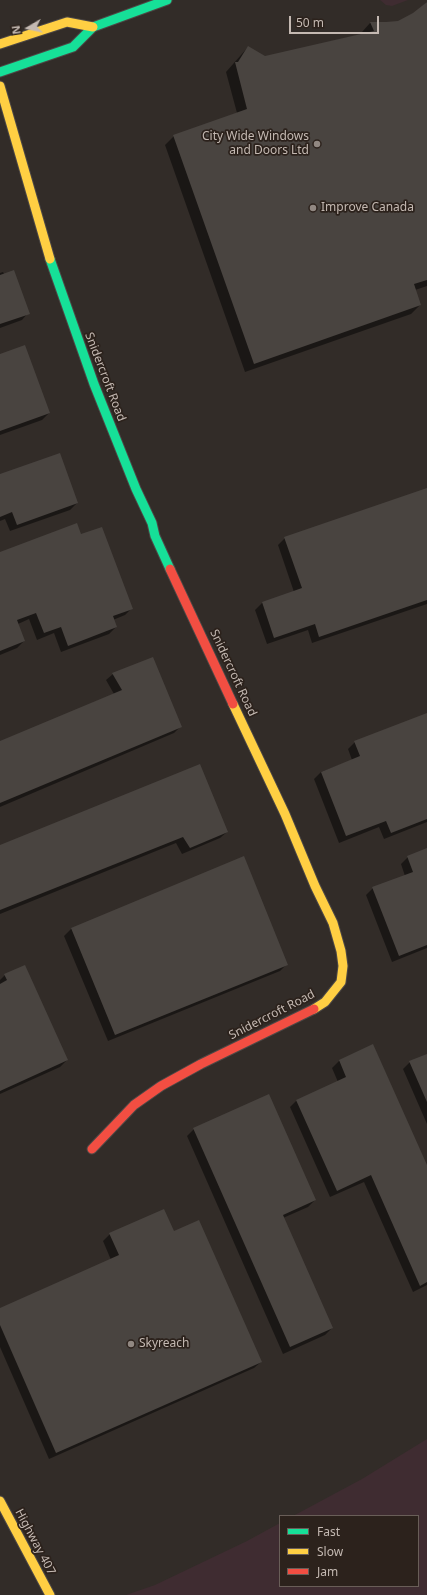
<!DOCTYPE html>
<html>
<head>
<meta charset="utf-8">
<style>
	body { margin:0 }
	#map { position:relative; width:427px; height:1595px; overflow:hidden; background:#322c28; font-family:"Noto Sans",sans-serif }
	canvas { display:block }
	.legend { position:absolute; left:279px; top:1515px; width:140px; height:72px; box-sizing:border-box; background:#2c221c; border:1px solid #695e58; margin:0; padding:5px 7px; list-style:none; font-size:12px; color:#c4b9b2 }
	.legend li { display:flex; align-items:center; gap:8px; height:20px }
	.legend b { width:20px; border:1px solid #695e58 }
	.north { position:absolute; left:8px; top:8px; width:40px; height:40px; -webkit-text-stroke:3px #2c221c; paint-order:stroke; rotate:261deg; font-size:11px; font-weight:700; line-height:16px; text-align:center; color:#c4b9b2 }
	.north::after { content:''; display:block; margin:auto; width:14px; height:18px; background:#c4b9b2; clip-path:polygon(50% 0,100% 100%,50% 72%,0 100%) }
	.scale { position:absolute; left:289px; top:16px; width:90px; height:18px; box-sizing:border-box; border:2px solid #c4b9b2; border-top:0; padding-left:5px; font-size:12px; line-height:14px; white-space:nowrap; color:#c4b9b2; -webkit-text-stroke:3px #2c221c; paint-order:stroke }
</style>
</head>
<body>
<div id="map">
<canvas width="427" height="1595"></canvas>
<ul class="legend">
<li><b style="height:5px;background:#16e098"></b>Fast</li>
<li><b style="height:5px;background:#ffcf43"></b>Slow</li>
<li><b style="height:5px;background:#f24e42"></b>Jam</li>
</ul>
<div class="north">N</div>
<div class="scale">50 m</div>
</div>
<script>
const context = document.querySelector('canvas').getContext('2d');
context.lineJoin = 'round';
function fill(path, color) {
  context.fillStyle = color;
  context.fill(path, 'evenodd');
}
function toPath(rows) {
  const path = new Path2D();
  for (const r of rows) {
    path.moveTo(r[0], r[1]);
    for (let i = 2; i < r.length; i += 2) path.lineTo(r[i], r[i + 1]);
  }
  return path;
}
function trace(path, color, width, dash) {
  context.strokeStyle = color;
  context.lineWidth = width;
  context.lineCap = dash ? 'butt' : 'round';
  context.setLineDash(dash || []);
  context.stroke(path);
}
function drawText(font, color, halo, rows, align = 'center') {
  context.font = font + ' "Noto Sans",sans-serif';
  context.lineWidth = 3.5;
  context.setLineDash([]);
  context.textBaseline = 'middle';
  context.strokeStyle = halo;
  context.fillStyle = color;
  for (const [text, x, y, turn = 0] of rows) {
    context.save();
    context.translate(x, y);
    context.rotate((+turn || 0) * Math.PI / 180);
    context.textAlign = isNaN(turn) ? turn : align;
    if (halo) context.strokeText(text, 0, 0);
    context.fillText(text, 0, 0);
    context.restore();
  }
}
const green = toPath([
	[380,0,408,0,392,6,386,5],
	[427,1439,427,1595,126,1595,155,1585,247,1541,280,1523,280,1586,418,1586,418,1516,293,1516,362,1479]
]);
const shadow = toPath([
	[427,2,427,286,415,290,420,305,411,314,245,372,165,145,174,136,237,113,226,72,248,47,265,57,363,34,362,32,370,23,398,22,414,14],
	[3,272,28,313,22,320,0,328,0,273],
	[0,355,49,413,42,420,0,435],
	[0,475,77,503,70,510,10,531,5,519,0,521],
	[427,489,427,604,312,643,308,630,267,644,255,610,262,603,294,592,278,545,285,538],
	[81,536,132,608,125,615,113,620,116,627,109,634,61,652,54,633,37,640,29,619,18,624,24,641,17,648,0,655,0,554],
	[113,674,181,726,174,733,0,807,0,742,114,694,106,680],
	[427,714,427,822,384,839,379,827,339,843,314,779,321,772,352,760,348,749,355,742],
	[227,832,220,838,182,854,176,843,0,914,0,846],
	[427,850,427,948,392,962,366,895,373,888,405,876,401,864,408,857],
	[243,858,286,965,280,971,108,1041,64,936,71,929],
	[5,975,67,1060,60,1067,0,1094,0,980],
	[373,1045,427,1167,427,1285,413,1292,364,1182,330,1197,290,1107,297,1100,338,1082,332,1068,339,1061],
	[427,1055,427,1124,403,1069,410,1062],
	[194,1129,315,1200,308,1207,283,1218,332,1328,325,1335,283,1354,187,1136],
	[174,1232,261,1362,254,1368,49,1459,0,1347,0,1309,111,1260,103,1241,110,1234]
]);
const building = toPath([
	[427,2,427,280,414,284,421,305,254,364,173,135,247,109,235,62,238,62,248,46,265,56,374,31,370,22,386,22,398,21,413,13],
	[14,270,30,314,0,324,0,275],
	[25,345,50,413,0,431,0,354],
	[60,453,78,503,17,525,12,512,0,517,0,474],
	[427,488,427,600,319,637,315,624,274,638,262,602,302,588,284,537],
	[77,523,81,534,102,527,133,609,113,616,117,627,68,646,61,627,44,633,36,613,17,620,25,641,0,651,0,552],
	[153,657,182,727,0,803,0,741,122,690,112,673],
	[427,713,427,819,391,833,386,821,346,836,321,772,360,756,354,741],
	[200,764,228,832,190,848,183,837,0,910,0,845],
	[427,848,427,945,399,956,372,887,413,872,407,856],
	[244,856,288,965,115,1035,71,928],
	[25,965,68,1060,0,1091,0,984,7,980,4,974],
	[373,1044,427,1165,427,1282,420,1286,371,1175,337,1191,296,1100,346,1077,339,1060],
	[427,1054,427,1102,409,1061],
	[269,1094,316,1200,283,1215,333,1328,290,1347,193,1128],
	[164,1209,174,1231,199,1220,262,1362,56,1453,0,1325,0,1308,119,1255,109,1233]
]);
const fast = toPath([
	[0,72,73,47,93,27,167,0],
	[50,259,94,384,136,489,152,523,155,536,170,569]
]);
const slow = toPath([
	[0,44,67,22,93,27],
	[0,86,50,259],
	[233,704,285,814,315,886,333,923,341,951,343,966,341,982,325,1002,314,1009],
	[0,1501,50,1595]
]);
const jam = toPath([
	[170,569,233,704],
	[92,1149,134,1105,161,1086,201,1064,314,1009]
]);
const markers = [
	[317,144,4,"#918882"],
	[313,208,4,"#918882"],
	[131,1344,4,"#918882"]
];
const poiNames = [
	["City Wide Windows",309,137,"right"],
	["and Doors Ltd",309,151,"right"],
	["Improve Canada",321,208],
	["Skyreach",139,1344]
];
const streetNames = [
	["Snidercroft Road",105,377,69],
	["Snidercroft Road",233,673,65],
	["Snidercroft Road",272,1015,-27],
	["Highway 407",35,1542,62]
];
fill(green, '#3f2c31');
fill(shadow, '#0007');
fill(building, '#494440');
trace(fast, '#4d4846', 11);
trace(slow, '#4d4846', 11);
trace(jam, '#4d4846', 11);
trace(fast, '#16e098', 9);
trace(slow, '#ffcf43', 9);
trace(jam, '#f24e42', 9);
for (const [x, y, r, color] of markers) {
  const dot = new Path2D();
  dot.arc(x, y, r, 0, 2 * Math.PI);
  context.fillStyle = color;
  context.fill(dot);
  trace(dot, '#2c221c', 1.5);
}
drawText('12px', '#c4b9b2', '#2c221c', poiNames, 'left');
drawText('12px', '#c4b9b2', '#2c221c', streetNames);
</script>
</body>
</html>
